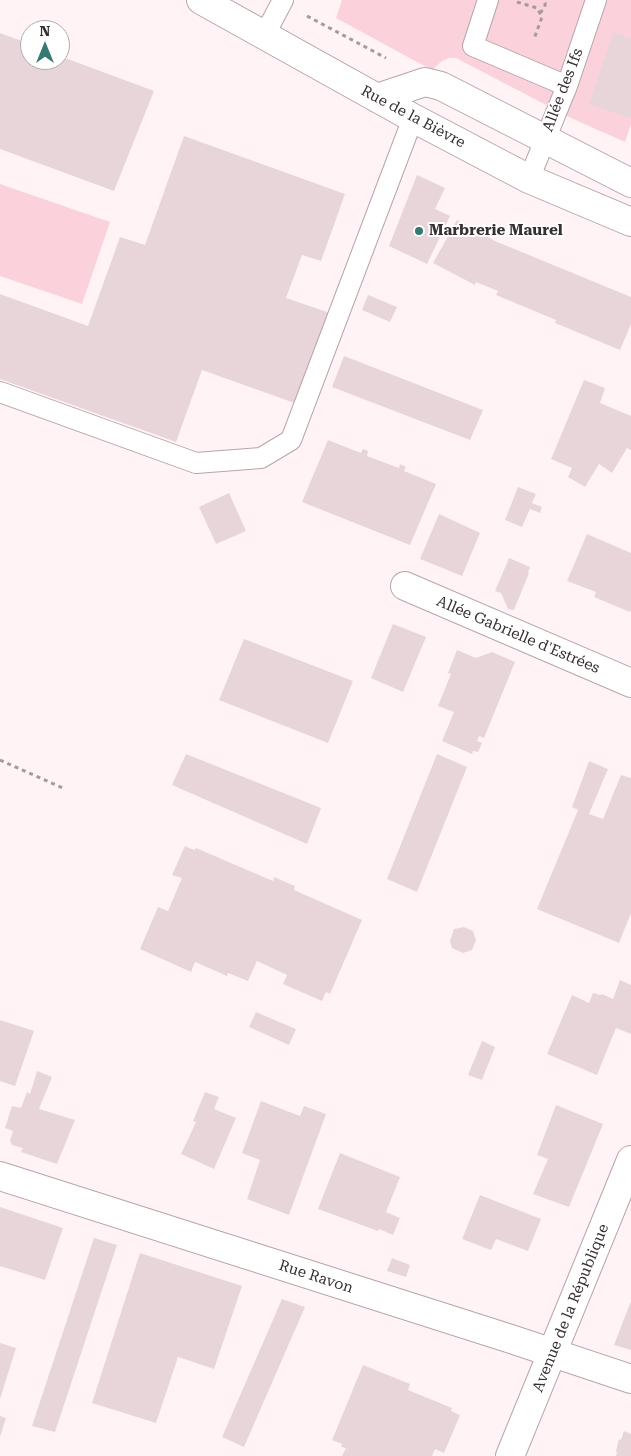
<!DOCTYPE html>
<html>
<head>
<meta charset="utf-8">
<style>
	body { margin:0 }
	#map { position:relative; width:631px; height:1456px; overflow:hidden; background:#fff3f6; font-family:"Roboto Serif",serif }
	canvas { display:block }
	.north { position:absolute; left:20px; top:20px; width:50px; height:50px; box-sizing:border-box; background:#fff; border:1px solid #afacad; border-radius:50%; rotate:0deg; font-size:14px; font-weight:700; line-height:20px; text-align:center; color:#373032 }
	.north::after { content:''; display:block; margin:auto; width:18px; height:22px; background:#357a71; clip-path:polygon(50% 0,100% 100%,50% 72%,0 100%) }
</style>
</head>
<body>
<div id="map">
<canvas width="631" height="1456"></canvas>
<div class="north">N</div>
</div>
<script>
const context = document.querySelector('canvas').getContext('2d');
context.lineJoin = 'round';
function fill(path, color) {
  context.fillStyle = color;
  context.fill(path, 'evenodd');
}
function toPath(rows) {
  const path = new Path2D();
  for (const r of rows) {
    path.moveTo(r[0], r[1]);
    for (let i = 2; i < r.length; i += 2) path.lineTo(r[i], r[i + 1]);
  }
  return path;
}
function trace(path, color, width, dash) {
  context.strokeStyle = color;
  context.lineWidth = width;
  context.lineCap = dash ? 'butt' : 'round';
  context.setLineDash(dash || []);
  context.stroke(path);
}
function drawText(font, color, halo, rows, align = 'center') {
  context.font = font + ' "Roboto Serif",serif';
  context.lineWidth = 4;
  context.setLineDash([]);
  context.textBaseline = 'middle';
  context.strokeStyle = halo;
  context.fillStyle = color;
  for (const [text, x, y, turn = 0] of rows) {
    context.save();
    context.translate(x, y);
    context.rotate((+turn || 0) * Math.PI / 180);
    context.textAlign = isNaN(turn) ? turn : align;
    if (halo) context.strokeText(text, 0, 0);
    context.fillText(text, 0, 0);
    context.restore();
  }
}
const green = toPath([
	[342,0,631,0,631,124,625,142,571,118,456,58,449,58,442,61,432,70,336,18],
	[0,184,110,222,82,304,0,276]
]);
const building = toPath([
	[0,33,30,44,30,60,60,60,60,56,154,91,114,191,0,149],
	[613,33,631,38,631,118,589,104],
	[184,136,345,194,321,261,302,255,286,298,333,314,300,405,202,370,176,442,0,379,0,294,88,326,120,237,145,245],
	[417,175,445,188,435,209,450,216,427,264,389,246],
	[457,220,495,241,631,297,631,324,620,350,555,323,556,320,496,295,498,291,476,282,475,285,433,263],
	[368,295,397,307,390,322,362,310],
	[344,356,483,410,470,440,332,387],
	[584,380,605,388,600,403,631,416,631,450,627,448,612,473,599,464,585,487,568,477,572,468,551,459],
	[328,440,361,453,363,449,368,451,367,456,399,468,400,464,406,467,404,471,436,484,410,545,302,502],
	[518,487,536,494,532,503,542,507,540,513,530,509,522,527,505,520],
	[229,493,246,531,216,544,199,507],
	[439,514,480,533,462,576,420,559],
	[587,534,631,553,631,610,630,612,594,597,596,592,567,581],
	[509,558,530,567,528,573,529,573,514,610,508,609,501,593,495,591],
	[393,624,426,637,403,692,371,678],
	[244,639,353,681,328,743,219,700],
	[457,650,476,658,492,652,515,662,484,738,479,736,477,741,482,743,478,752,473,751,472,754,442,741,454,712,438,706,451,674,448,673],
	[186,754,321,808,307,844,172,785],
	[437,754,467,767,417,892,387,879],
	[589,761,608,769,589,814,603,819,621,775,631,778,631,913,619,943,537,909,578,810,572,807],
	[185,846,194,850,196,848,273,881,274,877,295,886,294,890,362,920,330,994,326,992,322,1001,283,984,287,975,257,961,248,981,228,973,227,976,195,962,191,972,140,949,158,907,168,911,182,878,172,875],
	[464,927,473,931,476,940,472,950,463,953,452,948,450,941,454,929],
	[620,980,631,985,631,1034,616,1028,597,1075,547,1054,572,995,589,1003,593,993,601,995,602,994,613,999],
	[256,1012,296,1029,289,1045,249,1027],
	[0,1020,34,1031,15,1086,0,1081],
	[482,1041,495,1047,482,1080,468,1075],
	[37,1071,52,1077,39,1109,75,1120,57,1164,21,1152,23,1148,12,1145,10,1141,13,1131,5,1128,12,1106,21,1108,27,1092,30,1094],
	[205,1092,219,1097,214,1109,236,1118,214,1169,181,1154,196,1122,193,1121],
	[261,1101,300,1116,304,1106,326,1114,289,1215,247,1199,260,1160,242,1153],
	[556,1105,603,1124,569,1207,533,1194,548,1159,537,1155],
	[340,1153,400,1177,386,1212,400,1218,393,1235,379,1229,378,1231,318,1209],
	[480,1195,541,1219,528,1251,496,1239,491,1250,462,1239],
	[0,1207,63,1228,45,1280,0,1266],
	[94,1238,117,1245,55,1432,32,1426],
	[140,1253,242,1286,214,1369,178,1357,156,1423,92,1403],
	[392,1258,410,1265,406,1277,387,1271],
	[282,1299,305,1307,244,1447,222,1437],
	[631,1301,631,1350,614,1345],
	[0,1343,16,1348,0,1399],
	[363,1365,410,1384,408,1390,452,1408,451,1411,460,1415,444,1453,435,1449,432,1456,342,1456,346,1448,341,1447,342,1444,332,1440],
	[0,1416,6,1418,0,1437],
	[624,1431,631,1434,631,1456,616,1456,617,1452,616,1451,619,1439,621,1440]
]);
const path = toPath([
	[517,2,537,8,542,17,534,39],
	[540,13,545,7,545,3,542,0],
	[307,16,386,58],
	[0,760,65,789]
]);
const service = toPath([
	[488,0,473,46,567,86],
	[264,36,283,0],
	[529,179,567,86,596,0],
	[0,392,196,463,261,458,291,440,413,118]
]);
const minor = toPath([
	[377,98,425,82,441,86,631,183],
	[405,586,631,683],
	[0,1176,511,1339,631,1379],
	[510,1456,631,1160]
]);
const secondary = toPath([
	[201,0,413,118,529,179,631,222]
]);
const markers = [
	[419,231,5,"#357a71"]
];
const streetNames = [
	["Allée des Ifs",563,90,-69],
	["Rue de la Bièvre",413,117,28],
	["Allée Gabrielle d'Estrées",518,635,23],
	["Rue Ravon",316,1277,18],
	["Avenue de la République",571,1308,-68]
];
const poiNames = [
	["Marbrerie Maurel",429,231]
];
fill(green, '#fbd1dc');
fill(building, '#e8d5da');
trace(service, '#b7a5aa', 22);
trace(minor, '#b7a5aa', 30);
trace(secondary, '#b7a5aa', 30);
trace(path, '#a59b9e', 3, [4, 4]);
trace(service, '#fff', 20);
trace(minor, '#fff', 28);
trace(secondary, '#fff', 28);
for (const [x, y, r, color] of markers) {
  const dot = new Path2D();
  dot.arc(x, y, r, 0, 2 * Math.PI);
  context.fillStyle = color;
  context.fill(dot);
  trace(dot, '#fff', 2);
}
drawText('15px', '#373032', '#fff', streetNames);
drawText('bold 15px', '#373032', '#fff', poiNames, 'left');
</script>
</body>
</html>
